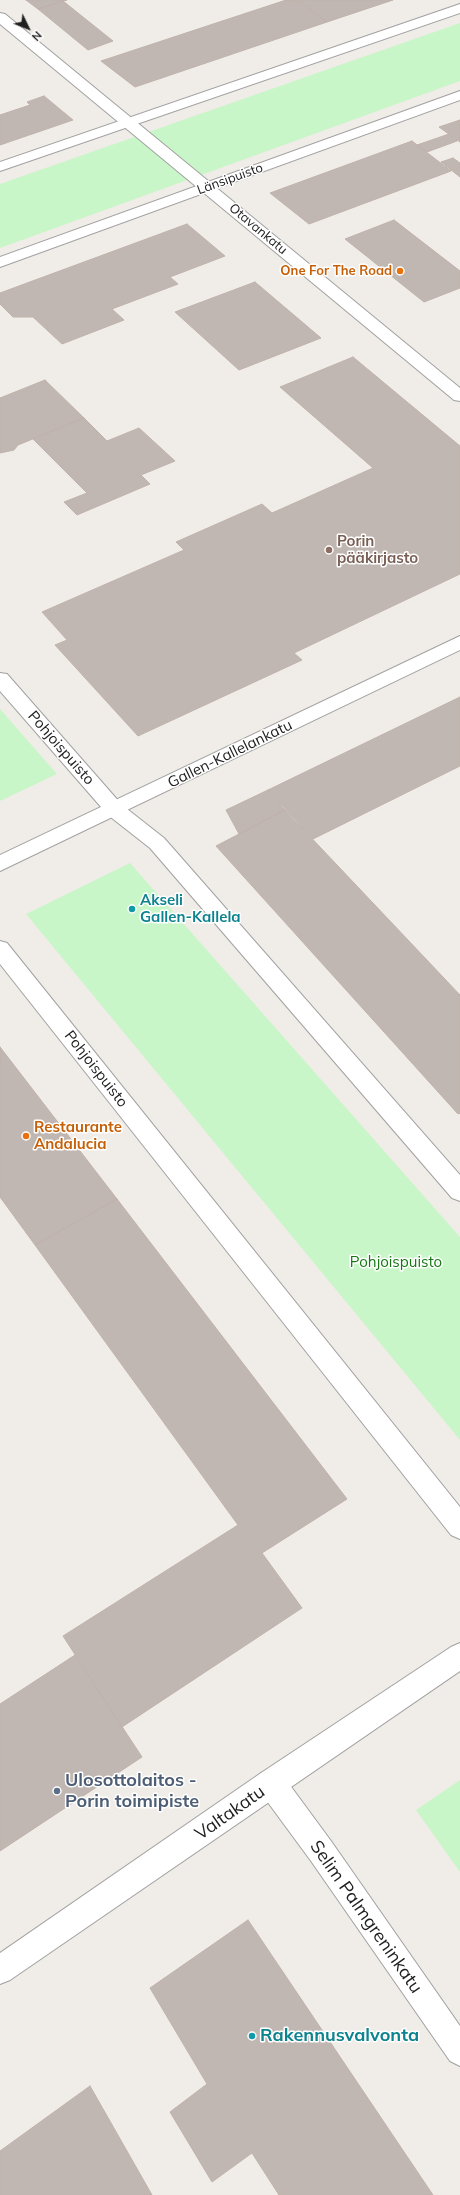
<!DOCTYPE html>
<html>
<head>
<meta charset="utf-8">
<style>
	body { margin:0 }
	#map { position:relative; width:460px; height:2195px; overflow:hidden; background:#f0ece7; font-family:Mulish,sans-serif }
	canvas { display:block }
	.north { position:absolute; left:8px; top:8px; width:40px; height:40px; -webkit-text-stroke:3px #fff; paint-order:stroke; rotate:133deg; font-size:11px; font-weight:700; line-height:16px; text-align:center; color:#202020 }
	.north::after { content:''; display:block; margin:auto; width:14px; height:18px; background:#202020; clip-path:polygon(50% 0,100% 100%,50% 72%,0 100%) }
</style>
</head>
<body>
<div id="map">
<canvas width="460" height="2195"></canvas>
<div class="north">N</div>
</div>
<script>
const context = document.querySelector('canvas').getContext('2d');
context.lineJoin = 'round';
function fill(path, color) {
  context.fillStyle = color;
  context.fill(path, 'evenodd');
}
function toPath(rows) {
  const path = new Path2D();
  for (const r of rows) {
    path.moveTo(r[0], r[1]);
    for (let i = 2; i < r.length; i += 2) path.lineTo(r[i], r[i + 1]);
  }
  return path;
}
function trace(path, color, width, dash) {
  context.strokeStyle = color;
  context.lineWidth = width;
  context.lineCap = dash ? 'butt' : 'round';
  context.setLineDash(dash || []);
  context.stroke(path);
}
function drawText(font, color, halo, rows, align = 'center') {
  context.font = font + ' Mulish,sans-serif';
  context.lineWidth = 3;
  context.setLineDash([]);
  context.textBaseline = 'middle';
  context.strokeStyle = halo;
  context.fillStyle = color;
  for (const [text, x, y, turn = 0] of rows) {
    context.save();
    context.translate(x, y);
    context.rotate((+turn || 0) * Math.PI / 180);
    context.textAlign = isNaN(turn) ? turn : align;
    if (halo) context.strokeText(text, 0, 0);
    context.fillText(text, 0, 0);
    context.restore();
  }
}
const park = toPath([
	[460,23,460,81,0,248,0,184],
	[0,709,57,774,0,801],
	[130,863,460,1237,460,1440,26,914],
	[460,1780,460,1872,416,1810]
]);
const building = toPath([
	[26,0,67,0,38,9,26,0],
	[286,0,297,0,327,22,135,87,101,61,286,0],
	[298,0,393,0,327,22,298,0],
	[63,1,113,41,88,50,38,9,63,1],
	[44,96,73,120,0,145,0,115,30,105,27,102,44,96],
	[460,120,460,142,439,127,460,120],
	[449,134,457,141,427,152,417,145,449,134],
	[412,141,451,171,309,224,270,193,412,141],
	[453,158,460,163,460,177,441,162,453,158],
	[394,220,460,271,460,288,424,302,345,239,394,220],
	[187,224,225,256,170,277,178,284,112,309,124,320,62,344,33,317,13,317,0,304,0,293,187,224],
	[255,282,321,338,239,370,175,312,255,282],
	[353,357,460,446,460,574,294,653,302,660,138,736,55,645,67,640,42,612,184,550,176,542,262,504,272,513,373,468,280,387,353,357],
	[45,380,84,418,18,445,14,450,0,453,0,398,45,380],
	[84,418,107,441,139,428,175,461,141,475,150,484,77,515,64,502,87,493,33,439,84,418],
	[460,697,460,766,313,839,268,790,460,697],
	[268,790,285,810,239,834,226,810,268,790],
	[285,810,460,995,460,1113,458,1114,216,846,285,810],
	[0,1047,117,1199,35,1245,0,1197,0,1047],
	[117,1199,347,1499,262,1553,302,1608,122,1727,63,1636,238,1525,35,1245,117,1199],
	[75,1655,142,1757,0,1851,0,1704,75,1655],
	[248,1920,433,2195,279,2195,252,2153,212,2182,170,2112,207,2084,150,1988,248,1920],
	[90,2086,152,2195,0,2195,0,2151,90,2086]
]);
const minor = toPath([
	[0,13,5,14,460,388,460,401,454,400,0,24,0,13],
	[460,636,460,650,0,871,0,855,460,636],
	[271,1769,281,1773,331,1841,460,2026,460,2066,450,2061,311,1861,261,1793,257,1783,261,1773,271,1769]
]);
const tertiary = toPath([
	[460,4,460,13,0,171,0,162,460,4],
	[460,91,460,100,0,267,0,257,460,91],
	[0,673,7,674,122,805,164,838,460,1175,460,1201,452,1198,150,848,108,815,0,691,0,673],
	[0,941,7,943,460,1507,460,1539,451,1535,0,964,0,941],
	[460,1643,460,1671,10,1980,0,1984,0,1953,261,1773,451,1647,460,1643]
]);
const markers = [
	[400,271,4,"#e8710a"],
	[329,550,4,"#8d6e63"],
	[132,909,4,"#0f9aa8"],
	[26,1136,4,"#e8710a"],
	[57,1791,4,"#5c6f8a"],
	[252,2036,4,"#0f9aa8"]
];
const farStreetnames = [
	["Länsipuisto",230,179,-20],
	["Otavankatu",258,229,40]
];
const farFoodnames = [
	["One For The Road",392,271]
];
const educationNames = [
	["Porin",337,541],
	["pääkirjasto",337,558]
];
const streetNames = [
	["Pohjoispuisto",61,748,49],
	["Gallen-Kallelankatu",230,754,-26],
	["Pohjoispuisto",96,1069,52]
];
const cultureNames = [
	["Akseli",140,900],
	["Gallen-Kallela",140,917]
];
const foodNames = [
	["Restaurante",34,1127],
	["Andalucia",34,1144]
];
const parkNames = [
	["Pohjoispuisto",396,1262]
];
const nearServicenames = [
	["Ulosottolaitos -",65,1781],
	["Porin toimipiste",65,1802]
];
const nearStreetnames = [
	["Valtakatu",230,1813,-35],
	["Selim Palmgreninkatu",366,1917,55]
];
const nearCulturenames = [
	["Rakennusvalvonta",260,2036]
];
fill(park, '#c9f6c8');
fill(building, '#c0b7b3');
trace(building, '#c0b2aa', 1);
trace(minor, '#a1a1a1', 2);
trace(tertiary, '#a1a1a1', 2);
fill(minor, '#fff');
fill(tertiary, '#fff');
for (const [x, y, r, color] of markers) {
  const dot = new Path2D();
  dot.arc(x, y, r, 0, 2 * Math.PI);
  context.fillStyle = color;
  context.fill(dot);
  trace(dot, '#fff', 1.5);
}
drawText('13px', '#202020', '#fff', farStreetnames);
drawText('bold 13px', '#c56008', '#fff', farFoodnames, 'right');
drawText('bold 15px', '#785e54', '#fff', educationNames, 'left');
drawText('15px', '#202020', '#fff', streetNames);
drawText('bold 15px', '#0d838f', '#fff', cultureNames, 'left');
drawText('bold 15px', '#c56008', '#fff', foodNames, 'left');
drawText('15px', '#167714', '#fff', parkNames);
drawText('bold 18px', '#4e5e75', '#fff', nearServicenames, 'left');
drawText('18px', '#202020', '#fff', nearStreetnames);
drawText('bold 18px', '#0d838f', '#fff', nearCulturenames, 'left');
</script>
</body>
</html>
